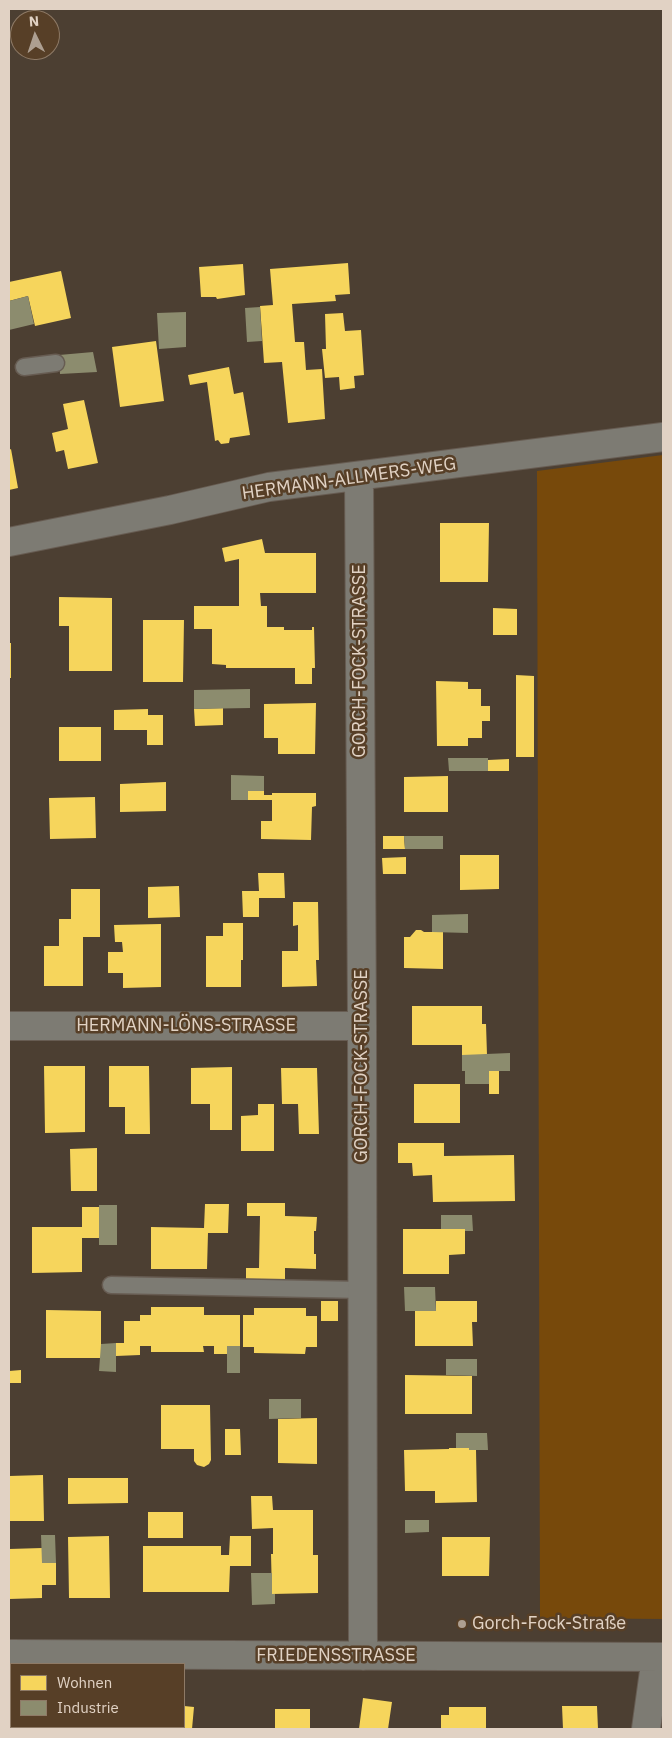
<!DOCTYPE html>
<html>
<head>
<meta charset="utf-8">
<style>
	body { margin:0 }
	#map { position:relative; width:672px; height:1738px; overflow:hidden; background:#4c3f32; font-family:"IBM Plex Sans",sans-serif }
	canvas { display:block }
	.frame { position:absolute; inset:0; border:10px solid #e1d2c4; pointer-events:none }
	.legend { position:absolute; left:10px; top:1663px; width:175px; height:65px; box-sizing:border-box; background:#573f27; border:1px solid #8e7a66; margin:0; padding:6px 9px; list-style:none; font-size:15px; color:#e1d2c4 }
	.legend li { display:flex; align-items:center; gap:10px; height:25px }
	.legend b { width:25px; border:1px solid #8e7a66 }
	.north { position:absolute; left:10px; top:10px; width:50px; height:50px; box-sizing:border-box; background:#573f27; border:1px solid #8e7a66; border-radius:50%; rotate:356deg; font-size:14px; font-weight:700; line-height:20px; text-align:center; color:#e1d2c4 }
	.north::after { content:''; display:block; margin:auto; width:18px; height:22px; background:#ad9f91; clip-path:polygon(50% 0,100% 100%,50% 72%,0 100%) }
</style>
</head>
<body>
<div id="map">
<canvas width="672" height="1738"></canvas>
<div class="frame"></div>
<ul class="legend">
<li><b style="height:14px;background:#f6d55c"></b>Wohnen</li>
<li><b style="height:14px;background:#8c8c6e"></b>Industrie</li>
</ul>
<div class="north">N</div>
</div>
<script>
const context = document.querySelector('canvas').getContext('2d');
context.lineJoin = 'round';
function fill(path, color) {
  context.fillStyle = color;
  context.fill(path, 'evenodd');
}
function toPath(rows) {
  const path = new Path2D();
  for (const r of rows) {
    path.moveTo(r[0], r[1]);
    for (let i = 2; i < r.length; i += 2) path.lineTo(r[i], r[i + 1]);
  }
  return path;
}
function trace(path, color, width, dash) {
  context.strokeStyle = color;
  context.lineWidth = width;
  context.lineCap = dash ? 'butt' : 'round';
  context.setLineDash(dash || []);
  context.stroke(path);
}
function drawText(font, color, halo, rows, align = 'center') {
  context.font = font + ' "IBM Plex Sans",sans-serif';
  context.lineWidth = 5;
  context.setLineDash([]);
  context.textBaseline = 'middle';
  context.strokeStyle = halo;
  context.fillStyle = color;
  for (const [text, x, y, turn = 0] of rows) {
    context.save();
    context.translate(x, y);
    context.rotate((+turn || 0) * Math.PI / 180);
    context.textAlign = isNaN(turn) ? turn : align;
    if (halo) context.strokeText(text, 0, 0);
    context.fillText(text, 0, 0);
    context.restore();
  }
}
const green = toPath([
	[663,455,663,1619,540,1618,537,471]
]);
const homes = toPath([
	[348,263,350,294,335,295,336,301,292,304,295,342,304,342,306,370,322,369,325,419,288,423,282,362,264,363,260,306,273,305,270,269],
	[243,264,245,295,217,299,216,297,201,297,199,267],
	[61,271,71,318,35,326,28,296,9,301,9,282],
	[343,313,345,331,361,330,364,375,354,376,355,388,340,390,339,377,325,378,322,349,326,349,325,314],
	[156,341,164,401,120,407,112,347],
	[229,367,234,394,243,392,250,435,230,438,229,443,221,444,218,440,215,441,207,382,190,385,188,375],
	[84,400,98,463,68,469,64,450,56,452,52,433,68,429,63,404],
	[11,449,18,488,9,490,9,450],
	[440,523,489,523,488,582,440,582],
	[262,539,265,553,316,553,316,593,260,593,261,606,267,606,267,627,284,627,284,630,312,630,312,627,314,627,315,668,312,668,312,684,295,684,295,668,226,668,226,665,212,664,212,629,194,629,194,606,239,606,239,559,225,562,222,548],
	[59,597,112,598,112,671,69,671,69,626,59,626],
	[493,608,517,609,517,635,493,635],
	[143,620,184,620,183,682,143,682],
	[9,643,11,643,11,678,9,678],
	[516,675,534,676,534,757,516,757],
	[436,681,468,682,468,689,481,689,481,706,490,706,490,721,482,721,482,738,468,738,468,746,437,746],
	[316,703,315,754,278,754,278,738,264,738,264,704],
	[223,708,223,725,195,726,194,709],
	[148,709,148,715,163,715,163,745,147,745,147,730,114,730,114,710],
	[59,727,101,727,101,761,59,761],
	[509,759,509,771,488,771,488,760],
	[448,776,448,812,404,812,404,777],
	[166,782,166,811,120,812,120,784],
	[248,791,264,791,264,795,272,795,272,793,316,793,316,806,312,807,311,840,261,839,261,821,272,821,272,800,248,800],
	[95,797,96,838,50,839,49,798],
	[383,836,404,836,405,849,383,849],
	[460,855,499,855,499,889,460,890],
	[406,857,406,874,383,874,382,858],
	[258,873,284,873,285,898,259,898,259,917,243,917,242,891,259,891],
	[179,886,180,917,148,918,148,887],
	[71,889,100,889,100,937,83,937,83,986,44,986,44,946,59,946,59,919,71,919],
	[293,902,318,902,319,960,316,960,317,986,282,987,282,951,298,951,298,925,293,926],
	[223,923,243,923,243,960,241,960,241,987,206,987,206,936,223,936],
	[161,924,161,987,123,988,123,973,108,973,108,952,123,952,122,942,115,942,114,925],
	[416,930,421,930,424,932,443,932,443,969,404,968,404,937,410,937],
	[412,1006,482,1006,482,1024,486,1024,487,1055,462,1055,462,1045,412,1045],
	[44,1066,85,1066,85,1132,45,1133],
	[109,1066,149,1066,150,1134,125,1134,125,1107,109,1107],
	[232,1067,232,1130,210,1130,210,1104,191,1104,191,1068],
	[281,1068,317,1068,319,1134,299,1134,298,1104,282,1104],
	[489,1071,499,1071,499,1094,489,1094],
	[414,1084,460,1084,460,1123,414,1123],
	[258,1104,274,1104,274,1151,241,1151,241,1116,258,1115],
	[398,1143,444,1143,444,1156,514,1155,515,1201,433,1202,432,1175,413,1176,412,1163,398,1163],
	[97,1148,97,1191,71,1191,70,1149],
	[247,1203,285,1203,285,1216,317,1217,316,1231,314,1231,314,1254,316,1254,316,1269,285,1268,285,1282,246,1282,246,1268,259,1268,260,1216,247,1216],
	[205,1204,229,1204,228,1233,208,1233,207,1269,151,1269,151,1227,204,1228],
	[82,1207,99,1207,99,1238,82,1238,82,1272,32,1273,32,1227,82,1227],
	[403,1229,465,1229,465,1254,449,1255,449,1274,403,1274],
	[321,1301,338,1301,338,1321,321,1321],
	[436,1301,477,1301,477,1322,472,1322,473,1346,415,1346,415,1311,436,1311],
	[151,1307,204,1307,204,1315,240,1315,240,1346,227,1346,227,1354,214,1354,214,1346,203,1346,204,1352,151,1352,151,1346,140,1346,140,1355,116,1356,116,1343,124,1343,124,1321,140,1321,140,1315,151,1315],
	[254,1308,306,1308,306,1316,317,1316,317,1347,306,1347,305,1354,254,1353,254,1347,243,1347,243,1315,254,1315],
	[46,1310,101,1311,101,1358,46,1358],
	[21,1370,21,1383,9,1383,9,1371],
	[405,1375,472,1376,472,1414,405,1414],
	[161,1405,210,1405,211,1460,209,1464,204,1467,197,1465,194,1461,194,1449,161,1449],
	[317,1418,317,1464,278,1463,278,1419],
	[225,1429,240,1429,241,1455,225,1455],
	[449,1448,469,1448,469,1450,476,1450,477,1502,435,1503,435,1491,405,1491,404,1450,449,1449],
	[43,1475,44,1521,9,1521,9,1476],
	[68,1478,128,1478,128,1503,68,1504],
	[251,1496,272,1496,273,1510,313,1510,313,1555,318,1555,318,1593,272,1594,271,1554,273,1554,273,1528,252,1529],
	[148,1512,183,1512,183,1538,148,1538],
	[109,1536,110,1598,69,1598,68,1537],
	[230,1536,251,1536,251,1566,230,1566,229,1592,143,1592,143,1546,221,1546,221,1555,229,1555],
	[442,1537,490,1537,489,1576,442,1576],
	[42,1548,42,1563,56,1563,56,1585,42,1585,42,1598,9,1599,9,1549],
	[363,1698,392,1702,388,1729,359,1729],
	[184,1706,194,1707,192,1729,151,1729,151,1727,184,1727],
	[562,1706,597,1706,598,1729,563,1729],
	[449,1707,486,1707,486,1729,441,1729,441,1715,449,1715],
	[275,1709,310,1709,310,1729,275,1729],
	[78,1727,107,1727,107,1729,78,1729]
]);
const industry = toPath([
	[28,296,34,324,9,330,9,301],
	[260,307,262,341,247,342,245,308],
	[186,312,186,347,159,349,157,313],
	[93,352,97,372,60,374,59,355],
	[250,689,250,708,194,709,194,690],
	[448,758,488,758,488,771,449,771],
	[231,775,264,776,264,791,248,791,248,800,231,800],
	[404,836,443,836,443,849,405,849],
	[468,914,468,933,432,932,432,915],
	[510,1053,510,1071,489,1071,489,1084,465,1084,465,1071,462,1071,462,1055],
	[99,1205,117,1205,117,1245,99,1245],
	[441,1215,472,1215,473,1231,465,1231,465,1229,441,1229],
	[404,1287,435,1287,436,1311,405,1311],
	[116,1343,116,1372,99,1371,101,1344],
	[227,1346,240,1346,240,1373,227,1373],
	[446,1359,477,1359,477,1376,446,1375],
	[269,1399,301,1399,301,1418,269,1419],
	[456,1433,487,1433,488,1450,469,1450,469,1448,456,1448],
	[405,1520,429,1520,429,1532,405,1533],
	[41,1535,55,1535,56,1563,42,1563],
	[251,1573,272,1573,272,1594,275,1594,275,1604,252,1605]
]);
const service = toPath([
	[24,367,56,363],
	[111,1285,362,1290]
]);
const minor = toPath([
	[359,476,362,1026,363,1656],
	[9,542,170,510,269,487,663,437],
	[9,1026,362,1026],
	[9,1654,663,1657],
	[35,1729,36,1727],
	[646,1729,656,1657]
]);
const markers = [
	[462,1624,5,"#ad9f91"]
];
const streetNames = [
	["HERMANN-ALLMERS-WEG",349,479,-8],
	["GORCH-FOCK-STRASSE",360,661,-90],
	["HERMANN-LÖNS-STRASSE",186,1026],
	["GORCH-FOCK-STRASSE",362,1066,-90],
	["FRIEDENSSTRASSE",336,1656]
];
const poiNames = [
	["Gorch-Fock-Straße",472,1624]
];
fill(green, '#77490b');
fill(homes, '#f6d55c');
fill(industry, '#8c8c6e');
trace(service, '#675c52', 19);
trace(minor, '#675c52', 30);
trace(service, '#7d7b73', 16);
trace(minor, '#7d7b73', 28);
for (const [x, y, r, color] of markers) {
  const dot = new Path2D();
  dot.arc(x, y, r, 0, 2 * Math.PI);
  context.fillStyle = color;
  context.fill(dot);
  trace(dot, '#573f27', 2);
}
drawText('18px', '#e1d2c4', '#573f27', streetNames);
drawText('18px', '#e1d2c4', '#573f27', poiNames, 'left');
</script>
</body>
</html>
